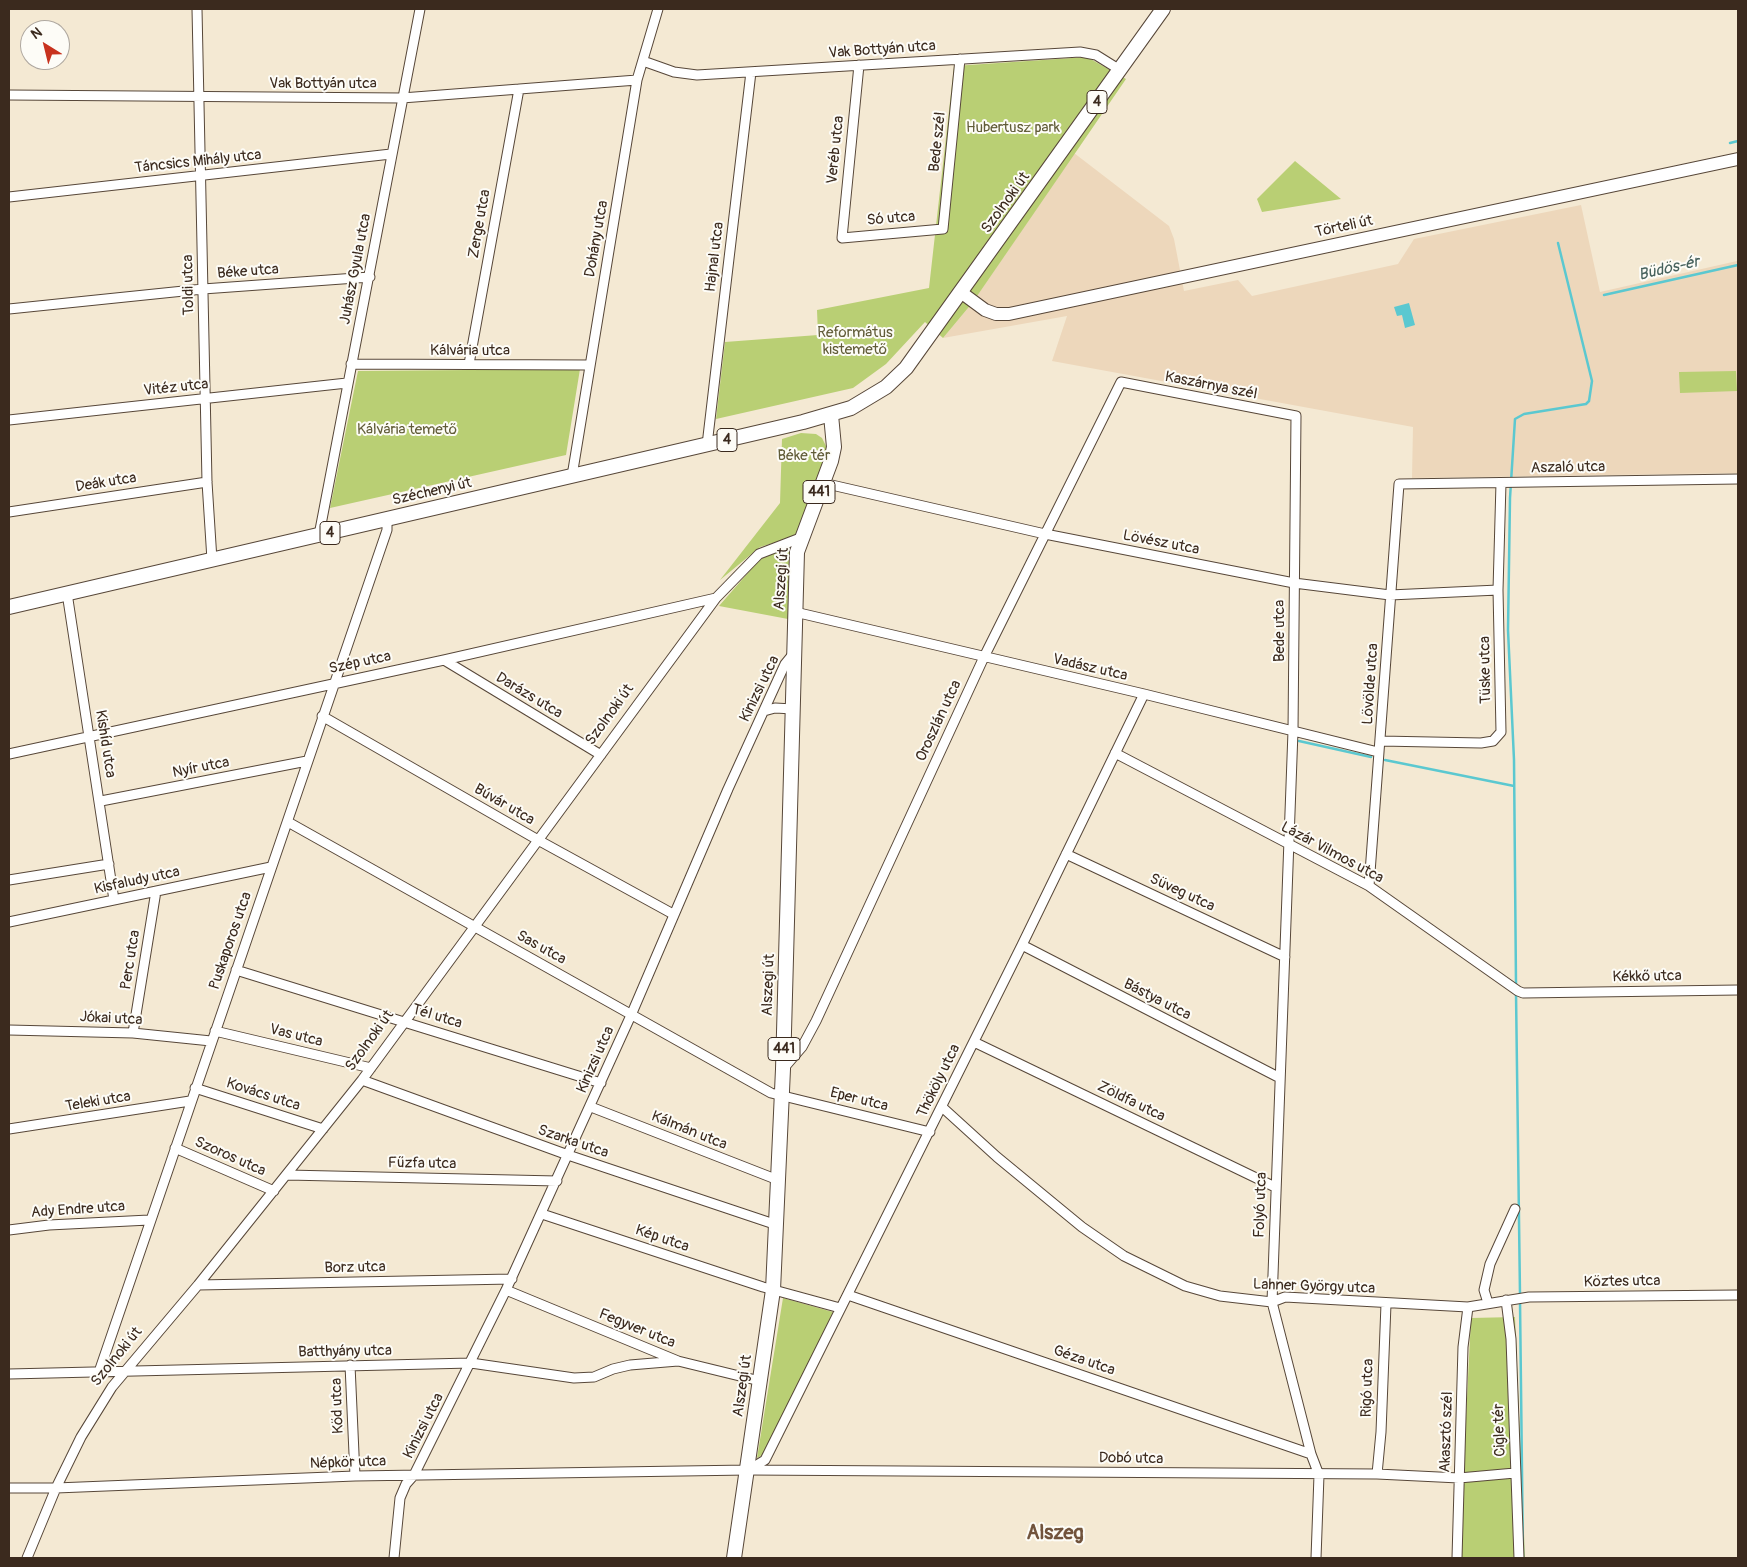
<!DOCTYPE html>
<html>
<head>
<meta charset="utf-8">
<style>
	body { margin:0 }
	#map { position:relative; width:1747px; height:1567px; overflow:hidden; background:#f4e9d3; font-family:Pangolin,sans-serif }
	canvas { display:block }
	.frame { position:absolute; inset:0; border:10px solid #3b2a1e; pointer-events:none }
	.north { position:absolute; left:20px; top:20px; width:50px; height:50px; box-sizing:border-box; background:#fdfcf7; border:1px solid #afa8a0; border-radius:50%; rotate:324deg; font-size:14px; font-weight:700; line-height:20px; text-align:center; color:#3b2a1e }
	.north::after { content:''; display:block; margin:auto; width:18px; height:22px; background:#c8321e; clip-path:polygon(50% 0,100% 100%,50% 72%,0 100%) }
</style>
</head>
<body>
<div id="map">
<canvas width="1747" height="1567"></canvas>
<div class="frame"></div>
<div class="north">N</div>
</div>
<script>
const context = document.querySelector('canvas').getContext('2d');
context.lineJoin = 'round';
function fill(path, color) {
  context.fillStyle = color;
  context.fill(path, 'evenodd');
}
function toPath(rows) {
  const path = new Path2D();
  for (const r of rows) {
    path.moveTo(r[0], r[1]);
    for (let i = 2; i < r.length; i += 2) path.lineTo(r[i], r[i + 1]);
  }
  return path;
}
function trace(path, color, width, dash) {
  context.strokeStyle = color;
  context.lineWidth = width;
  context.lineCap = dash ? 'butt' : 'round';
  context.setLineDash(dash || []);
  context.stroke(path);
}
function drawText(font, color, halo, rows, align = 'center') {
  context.font = font + ' Pangolin,sans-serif';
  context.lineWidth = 4;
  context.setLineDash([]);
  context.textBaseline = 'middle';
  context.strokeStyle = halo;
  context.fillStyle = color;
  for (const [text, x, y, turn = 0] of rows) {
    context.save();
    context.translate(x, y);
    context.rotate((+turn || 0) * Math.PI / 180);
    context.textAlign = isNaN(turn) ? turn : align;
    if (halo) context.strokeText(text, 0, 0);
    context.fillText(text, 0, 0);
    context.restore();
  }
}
const built = toPath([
	[1074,153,1169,226,1174,239,1184,291,1238,280,1252,296,1398,264,1414,239,1581,205,1600,292,1737,261,1738,473,1412,478,1413,427,1052,361,1067,316,943,338,973,302]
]);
const green = toPath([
	[1087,57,1126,79,973,302,943,338,925,322,886,364,853,388,716,419,725,342,818,335,817,310,929,288,954,66],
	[1295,161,1341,199,1262,212,1257,199],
	[580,369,566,455,330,508,358,371],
	[1736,371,1737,391,1680,393,1679,372],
	[801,433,816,434,822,438,827,448,828,460,797,533,790,538,760,547,720,580,780,503,782,439],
	[789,548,794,551,788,619,719,606,760,559],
	[783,1298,833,1312,764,1454,757,1458],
	[1515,1317,1525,1558,1459,1558,1471,1318]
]);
const water = toPath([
	[1409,303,1415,325,1405,328,1402,315,1397,316,1394,307]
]);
const stream = toPath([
	[1730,143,1738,141],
	[1604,295,1738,265],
	[1299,741,1371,757],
	[1385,760,1514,786],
	[1516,985,1514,760,1508,630,1510,498,1515,419,1524,414,1586,404,1589,401,1592,381,1558,243],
	[1516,993,1520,1295],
	[1520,1301,1523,1558]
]);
const street = toPath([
	[197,9,207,482,212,560],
	[643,61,674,72,697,75,1080,52,1096,55,1120,70],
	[859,65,842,238,943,229,960,59],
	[9,95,402,98,637,80],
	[9,197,391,154],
	[9,309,203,289,370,277],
	[351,364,589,365],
	[469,364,519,89],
	[9,420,347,383],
	[707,445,751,72],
	[572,476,637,80,658,9],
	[823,483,1045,534,1294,583,1390,595,1498,590],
	[9,512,207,482],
	[319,535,420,9],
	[67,593,114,900],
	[795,612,1144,694,1378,752],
	[444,660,601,755],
	[764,711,775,708,793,709],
	[322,716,538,840,673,914],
	[1381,741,1481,743,1493,741,1501,732,1498,590,1501,483],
	[1115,753,1369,886,1518,991,1523,993,1738,990],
	[9,754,444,660,716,598],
	[101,801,307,761],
	[288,822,771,1093,930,1132],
	[1066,854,1285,957],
	[9,880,109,864],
	[1369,886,1399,484,1738,479],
	[9,922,271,867],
	[1022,945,1280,1078],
	[236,970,601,1083],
	[9,1030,133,1033,211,1041],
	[215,1031,371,1068],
	[133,1033,156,891],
	[974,1042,1275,1187],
	[783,1069,802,1047,816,1021,984,657,1121,382,1296,416,1293,731,1272,1302,1311,1454,1319,1475,1316,1558],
	[362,1080,568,1155,777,1225],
	[195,1088,323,1129],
	[591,1107,778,1180],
	[942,1107,997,1157,1082,1227,1124,1256,1185,1286,1220,1296,1272,1302,1285,1297,1468,1307,1529,1297,1738,1295],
	[9,1129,190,1101],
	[175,1148,274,1191],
	[287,1175,557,1181],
	[542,1214,763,1287,840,1308],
	[9,1230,49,1225,149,1220],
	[198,1285,512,1279],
	[506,1290,678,1361,760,1381],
	[848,1295,1311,1454],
	[1506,1300,1511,1339,1519,1558],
	[1488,1303,1484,1290,1490,1264,1515,1209],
	[350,1365,355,1476],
	[99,1372,387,530,387,519],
	[9,1374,471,1363,574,1378,594,1377,613,1369,630,1365,678,1361],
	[750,1469,765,1460,1022,945,1144,694],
	[1377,1474,1381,1432,1386,1304],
	[9,1488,56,1488,355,1476,748,1470,1377,1474,1459,1478,1515,1473],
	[27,1558,56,1488,81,1437,112,1387,198,1285,362,1080,716,598,759,554,803,537],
	[394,1558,400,1498,406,1484,414,1475,506,1290,632,1013,728,789,785,664,794,653],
	[1457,1558,1463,1347,1468,1307]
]);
const secondary = toPath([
	[962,293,985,310,996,314,1009,314,1738,159]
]);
const primary = toPath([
	[9,607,803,422,851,408,886,387,906,368,1163,9],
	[734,1558,773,1290,783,1069,797,552,831,461,834,447,831,415]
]);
const shields = [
	[1097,102,20],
	[727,440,20],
	[819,492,32],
	[330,533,20],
	[784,1049,32]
];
const shieldNames = [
	["4",1097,102],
	["4",727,440],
	["441",819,492],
	["4",330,533],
	["441",784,1049]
];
const streetNames = [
	["Vak Bottyán utca",882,50,-4],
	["Vak Bottyán utca",323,84],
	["Bede szél",938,142,-84],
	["Veréb utca",836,150,-84],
	["Táncsics Mihály utca",198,162,-6],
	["Szolnoki út",1006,203,-54],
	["Só utca",891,219,-5],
	["Zerge utca",480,224,-80],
	["Törteli út",1344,227,-12],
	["Dohány utca",597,239,-80],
	["Hajnal utca",715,257,-83],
	["Juhász Gyula utca",356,269,-79],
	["Béke utca",248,272,-4],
	["Toldi utca",189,285,-91],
	["Kálvária utca",470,351],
	["Kaszárnya szél",1211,386,11],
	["Vitéz utca",176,388,-6],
	["Aszaló utca",1568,468,-1],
	["Deák utca",106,483,-9],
	["Széchenyi út",432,492,-13],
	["Lövész utca",1161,543,11],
	["Alszegi út",782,579,-86],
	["Bede utca",1280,631,-90],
	["Szép utca",360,663,-12],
	["Vadász utca",1090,668,13],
	["Tüske utca",1486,670,-91],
	["Lövölde utca",1371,684,-86],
	["Kinizsi utca",760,689,-64],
	["Darázs utca",529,696,31],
	["Szolnoki út",610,715,-54],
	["Oroszlán utca",939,721,-65],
	["Kishíd utca",105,744,81],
	["Nyír utca",201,768,-11],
	["Búvár utca",504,805,30],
	["Lázár Vilmos utca",1332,853,28],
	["Kisfaludy utca",137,881,-12],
	["Süveg utca",1182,893,25],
	["Puskaporos utca",231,941,-71],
	["Sas utca",541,948,29],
	["Perc utca",131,960,-81],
	["Kékkő utca",1647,977,-1],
	["Alszegi út",769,985,-88],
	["Bástya utca",1157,1000,27],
	["Tél utca",437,1017,17],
	["Jókai utca",111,1019,3],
	["Vas utca",296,1036,14],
	["Szolnoki út",370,1041,-54],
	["Kinizsi utca",596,1060,-66],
	["Thököly utca",939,1081,-64],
	["Kovács utca",263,1095,18],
	["Eper utca",859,1100,14],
	["Teleki utca",98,1102,-9],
	["Zöldfa utca",1131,1102,26],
	["Kálmán utca",689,1131,22],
	["Szarka utca",573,1142,19],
	["Szoros utca",230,1157,24],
	["Fűzfa utca",422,1164,1],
	["Folyó utca",1261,1205,-88],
	["Ady Endre utca",78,1210,-4],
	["Kép utca",662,1239,19],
	["Borz utca",355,1268,-1],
	["Köztes utca",1622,1282,-1],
	["Lahner György utca",1314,1287,2],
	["Fegyver utca",637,1329,22],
	["Batthyány utca",345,1352,-1],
	["Szolnoki út",117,1357,-51],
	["Géza utca",1084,1361,19],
	["Alszegi út",743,1386,-82],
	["Rigó utca",1368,1388,-88],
	["Köd utca",338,1406,-92],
	["Kinizsi utca",424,1426,-63],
	["Cigle tér",1500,1430,-92],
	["Akasztó szél",1447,1432,-88],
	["Dobó utca",1131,1459,1],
	["Népkör utca",348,1463,-2]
];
const parkNames = [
	["Hubertusz park",1013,128],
	["Református",855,333],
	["kistemető",855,350],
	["Kálvária temető",407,430],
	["Béke tér",804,456]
];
const waterNames = [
	["Büdös-ér",1669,269,-13]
];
const districtNames = [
	["Alszeg",1055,1534]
];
fill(built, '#edd7bb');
fill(green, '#b9cf74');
fill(water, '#5bc8d0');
trace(stream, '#5bc8d0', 2.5);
trace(street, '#574739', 11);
trace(secondary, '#574739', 14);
trace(primary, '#574739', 16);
trace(street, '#fff', 9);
trace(secondary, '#fff', 12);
trace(primary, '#fff', 14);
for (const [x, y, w] of shields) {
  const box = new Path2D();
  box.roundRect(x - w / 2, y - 11.5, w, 23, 4);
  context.fillStyle = '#fdfcf7';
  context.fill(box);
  trace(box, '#3b2a1e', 1);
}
drawText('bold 14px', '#3b2a1e', null, shieldNames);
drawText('15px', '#3b2a1e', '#fdfcf7', streetNames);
drawText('15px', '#615c38', '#fdfcf7', parkNames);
drawText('italic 16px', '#46615c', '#fdfcf7', waterNames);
drawText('bold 20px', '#71533c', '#fdfcf7', districtNames);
</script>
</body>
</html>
